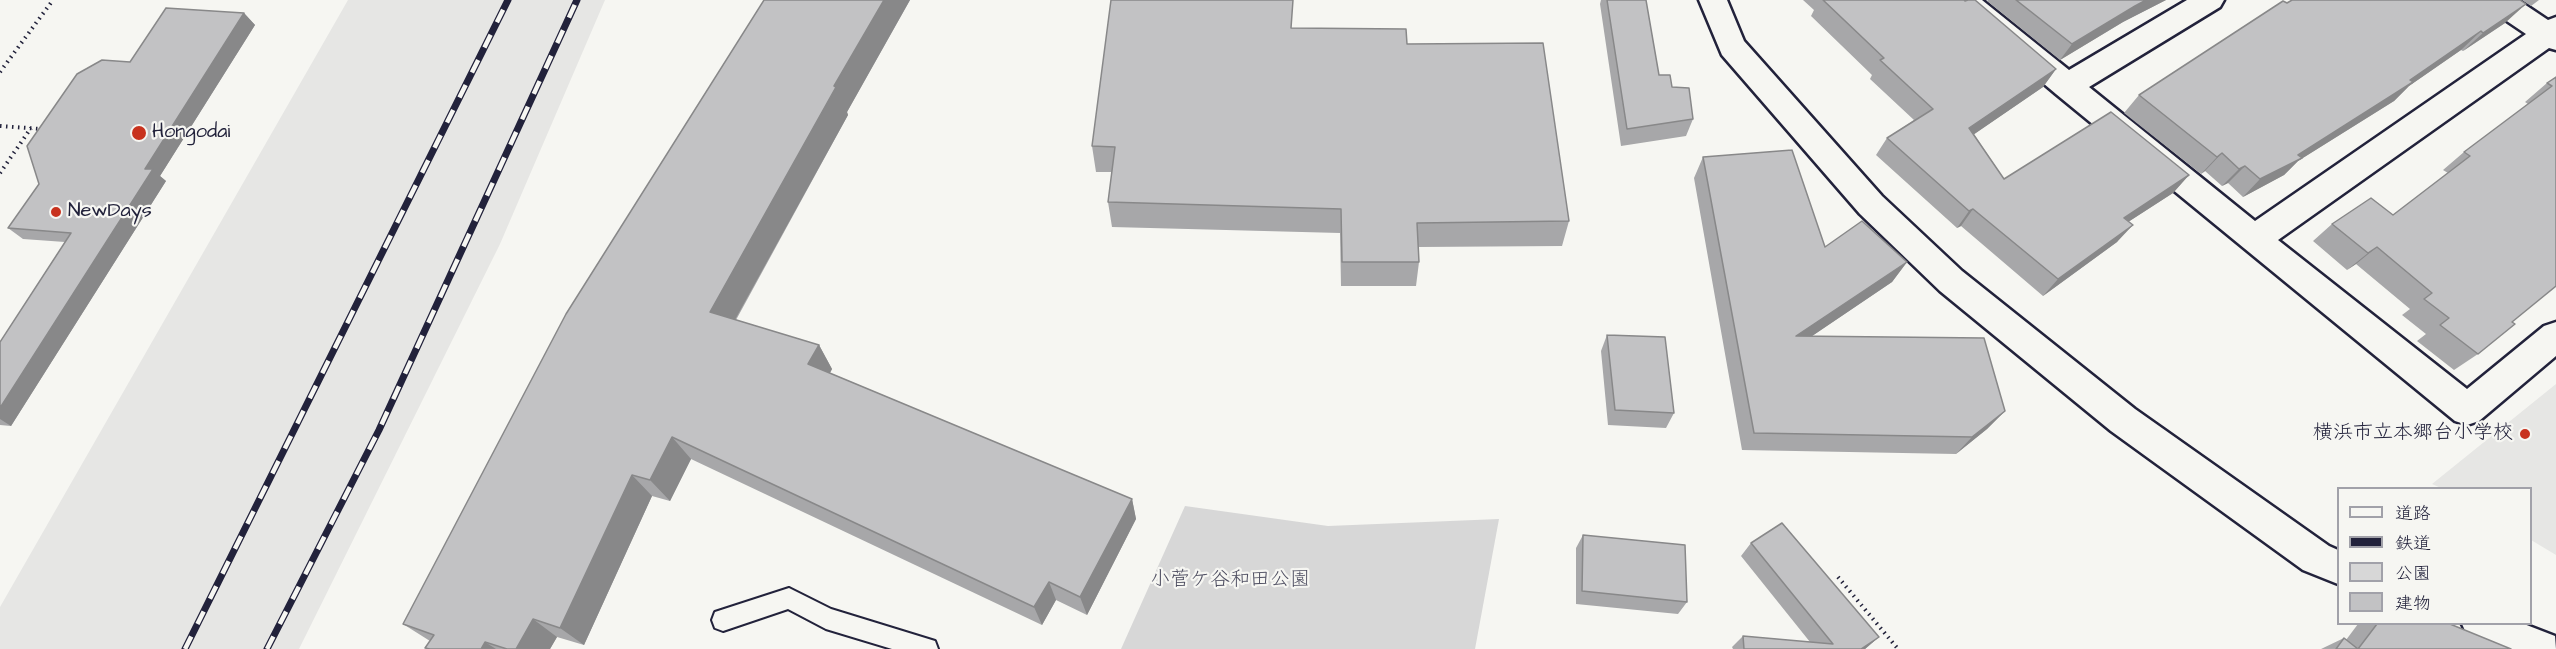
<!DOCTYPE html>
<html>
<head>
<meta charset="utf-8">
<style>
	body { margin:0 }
	#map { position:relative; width:2556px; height:649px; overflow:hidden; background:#f6f6f2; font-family:"Architects Daughter","Klee One",sans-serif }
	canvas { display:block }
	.legend { position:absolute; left:2337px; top:487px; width:195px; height:138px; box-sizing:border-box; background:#f6f6f2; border:2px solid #a1a1a9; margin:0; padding:8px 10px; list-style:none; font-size:18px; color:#22223b }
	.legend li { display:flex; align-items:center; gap:12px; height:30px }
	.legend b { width:30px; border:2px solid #a1a1a9 }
</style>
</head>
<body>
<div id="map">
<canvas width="2556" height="649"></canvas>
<ul class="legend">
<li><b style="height:8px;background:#f6f6f2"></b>道路</li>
<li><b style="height:8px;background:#22223b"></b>鉄道</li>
<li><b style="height:16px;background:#d7d7d7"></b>公園</li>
<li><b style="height:16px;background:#c2c2c4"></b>建物</li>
</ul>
</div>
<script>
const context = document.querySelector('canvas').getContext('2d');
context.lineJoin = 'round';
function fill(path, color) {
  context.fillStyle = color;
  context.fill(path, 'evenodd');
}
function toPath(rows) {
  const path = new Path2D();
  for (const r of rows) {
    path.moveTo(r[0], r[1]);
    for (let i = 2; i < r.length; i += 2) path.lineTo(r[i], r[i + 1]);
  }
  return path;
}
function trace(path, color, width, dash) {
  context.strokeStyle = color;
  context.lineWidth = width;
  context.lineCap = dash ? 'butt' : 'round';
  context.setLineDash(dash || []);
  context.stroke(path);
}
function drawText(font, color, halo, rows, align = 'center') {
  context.font = font + ' "Architects Daughter","Klee One",sans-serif';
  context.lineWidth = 4.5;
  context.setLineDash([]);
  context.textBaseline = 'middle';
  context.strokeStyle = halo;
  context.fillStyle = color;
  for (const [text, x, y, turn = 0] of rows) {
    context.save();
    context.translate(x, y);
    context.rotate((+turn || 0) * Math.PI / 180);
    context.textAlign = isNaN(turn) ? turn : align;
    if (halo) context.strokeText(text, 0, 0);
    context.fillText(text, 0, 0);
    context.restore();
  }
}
const built = toPath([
	[348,0,605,0,500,244,299,649,0,649,0,607],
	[2556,384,2556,555,2531,540,2530,488,2441,488,2432,484]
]);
const green = toPath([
	[1185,506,1328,526,1499,519,1475,649,1121,649]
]);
const path = toPath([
	[0,72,53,0],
	[0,126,41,129],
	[0,173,31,128],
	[1838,577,1898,649]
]);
const lane = toPath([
	[789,588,831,609,935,641,938,649,892,649,826,629,788,609,723,631,715,628,712,620,715,612,789,588]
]);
const street = toPath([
	[1699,0,1727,0,1744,41,1882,196,1962,271,2135,409,2329,546,2338,550,2338,584,2303,570,2111,431,1940,291,1860,214,1722,55,1699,0],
	[1949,0,1982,0,2069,70,2187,0,2224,0,2220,7,2089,87,2255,221,2526,34,2486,7,2482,0,2518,0,2548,20,2556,17,2556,50,2549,48,2278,240,2467,389,2544,326,2556,322,2556,356,2479,421,2467,425,2455,421,2056,94,1953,7,1949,0],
	[2462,624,2524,624,2555,636,2556,649,2497,649,2468,637,2462,624]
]);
const rail = toPath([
	[185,649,508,0],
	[267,649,379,430,577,0]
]);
const wall = toPath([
	[764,0,910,0,847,112,848,115,736,320,819,345,832,369,830,373,1132,499,1136,519,1087,615,1056,600,1042,625,691,459,670,501,652,496,584,645,557,637,550,649,427,649,425,648,430,641,403,624],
	[1601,0,1646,0,1659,75,1672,87,1693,119,1686,136,1621,146,1600,4],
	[1803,0,1964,0,2056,69,2043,87,1974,134,2004,179,2189,175,2173,193,2128,222,2117,242,2043,296,1961,226,1957,228,1876,155,1887,138,1914,120,1870,79,1872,75,1811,16,1814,10],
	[1988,0,2166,0,2123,22,2060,60,1987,1],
	[2522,0,2539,0,2531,6],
	[2287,3,2505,23,2463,51,2461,50,2409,86,2394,101,2298,161,2284,175,2243,197,2228,183,2222,186,2205,171,2201,174,2124,113,2139,95],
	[244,13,255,25,160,176,166,181,11,426,0,425,0,342,65,242,23,239,8,228],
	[1292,28,1407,44,1569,221,1562,246,1419,247,1419,262,1416,286,1341,286,1340,233,1112,227,1108,202,1112,172,1096,172,1092,146],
	[2556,77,2512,322,2478,354,2454,370,2417,341,2426,334,2402,315,2410,309,2356,264,2347,270,2313,241,2332,224,2393,215,2448,173,2443,170,2464,152,2528,104,2525,102,2547,83],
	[1703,157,1825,247,1907,262,1892,282,1812,336,2005,411,1987,429,1956,454,1742,450,1694,178],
	[1607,335,1674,413,1666,428,1608,425,1601,351],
	[1583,535,1687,602,1678,614,1576,604,1576,548],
	[1751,543,1879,637,1865,649,1733,649,1732,647,1743,636,1810,642,1741,556],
	[2358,624,2450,624,2511,649,2321,649,2344,638,2346,640]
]);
const shadedWall = toPath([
	[884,0,910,0,847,112,848,115,726,336,710,312,834,86],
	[2146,0,2166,0,2123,22,2060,60,2072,44,2135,6],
	[2526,4,2505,23,2463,51,2483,33],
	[244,13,255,25,160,176,166,181,11,426,0,419,0,408,145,169],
	[2481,31,2461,50,2409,86,2394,101,2298,161,2284,175,2243,197,2260,179,2298,155],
	[2056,69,2043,87,1957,146,1969,128],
	[2222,153,2205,171,2201,174,2217,157],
	[2245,166,2228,183,2222,186,2239,169],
	[2189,175,2173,193,2108,235,2124,218],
	[1973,209,1961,226,1957,228,1969,211],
	[2133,225,2117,242,2043,296,2058,279],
	[2377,247,2356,264,2347,270,2368,253],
	[1907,262,1892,282,1784,355,1796,336],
	[819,345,832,369,822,387,808,364],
	[2005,411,1987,429,1956,454,1972,437],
	[672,437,691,459,670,501,650,480],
	[632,475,652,496,584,645,560,628],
	[1132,499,1136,519,1087,615,1080,597],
	[1049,582,1056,600,1042,625,1034,607],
	[533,619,557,637,550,649,516,649],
	[1879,637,1865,649,1861,649],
	[485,642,496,649,481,649]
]);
const building = toPath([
	[764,0,884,0,834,86,836,87,710,312,819,345,808,364,1132,499,1080,597,1049,582,1034,607,672,437,650,480,632,475,560,628,533,619,516,649,507,649,485,642,481,649,430,649,425,648,434,635,403,624,566,314,764,0],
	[1111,0,1293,0,1291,28,1406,29,1407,44,1543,43,1569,221,1417,223,1419,262,1342,262,1341,209,1108,202,1115,147,1092,146,1111,0],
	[1607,0,1646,0,1659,75,1670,75,1672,87,1689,88,1693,119,1627,129,1607,0],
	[1823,0,1964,0,1965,1,1968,0,1975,0,2056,69,1969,128,2004,179,2111,112,2189,175,2124,218,2133,225,2058,279,1973,209,1969,211,1887,138,1933,109,1880,60,1884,58,1823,0],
	[2016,0,2146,0,2135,6,2072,44,2016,0],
	[2292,0,2520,0,2526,4,2483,33,2481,31,2410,80,2413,82,2298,155,2302,158,2260,179,2245,166,2239,169,2222,153,2217,157,2139,95,2283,1,2287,3,2292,0],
	[166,8,244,13,145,169,153,169,0,408,0,342,71,233,8,228,39,184,27,146,77,74,102,60,130,62,166,8],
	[2556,77,2556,286,2512,322,2515,324,2478,354,2440,325,2449,318,2424,299,2432,293,2377,247,2368,253,2332,224,2371,198,2393,215,2470,156,2464,152,2552,86,2547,83,2556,77],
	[1792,150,1825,247,1862,221,1907,262,1796,336,1984,338,2005,411,1972,437,1754,433,1703,157,1792,150],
	[1607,335,1665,337,1674,413,1615,410,1607,335],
	[1782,523,1879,637,1861,649,1744,649,1743,636,1833,644,1751,543,1782,523],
	[1583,535,1685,545,1687,602,1582,591,1583,535],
	[2377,624,2450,624,2511,649,2336,649,2344,638,2358,649,2377,624]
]);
const markers = [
	[139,133,8,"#c8321e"],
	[56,212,6,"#c8321e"],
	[2525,434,6,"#c8321e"]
];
const poiNames = [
	["Hongodai",152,133],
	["NewDays",68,212],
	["横浜市立本郷台小学校",2513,434,"right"]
];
const parkNames = [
	["小菅ケ谷和田公園",1230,581]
];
fill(built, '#e6e6e4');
fill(green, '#d7d7d7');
trace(lane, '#22223b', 4);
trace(street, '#22223b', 5);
trace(path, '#22223b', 4, [1.5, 4.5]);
fill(lane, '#f6f6f2');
fill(street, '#f6f6f2');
trace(rail, '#22223b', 7);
trace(rail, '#f6f6f2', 4.5, [14]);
fill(wall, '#a7a7a9');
fill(shadedWall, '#888889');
fill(building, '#c2c2c4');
trace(building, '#888889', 1.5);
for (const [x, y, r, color] of markers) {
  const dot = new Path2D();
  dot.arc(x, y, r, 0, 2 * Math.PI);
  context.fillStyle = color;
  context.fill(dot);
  trace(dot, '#f6f6f2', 2);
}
drawText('20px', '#22223b', '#f6f6f2', poiNames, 'left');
drawText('20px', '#4f4f62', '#f6f6f2', parkNames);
</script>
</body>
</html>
